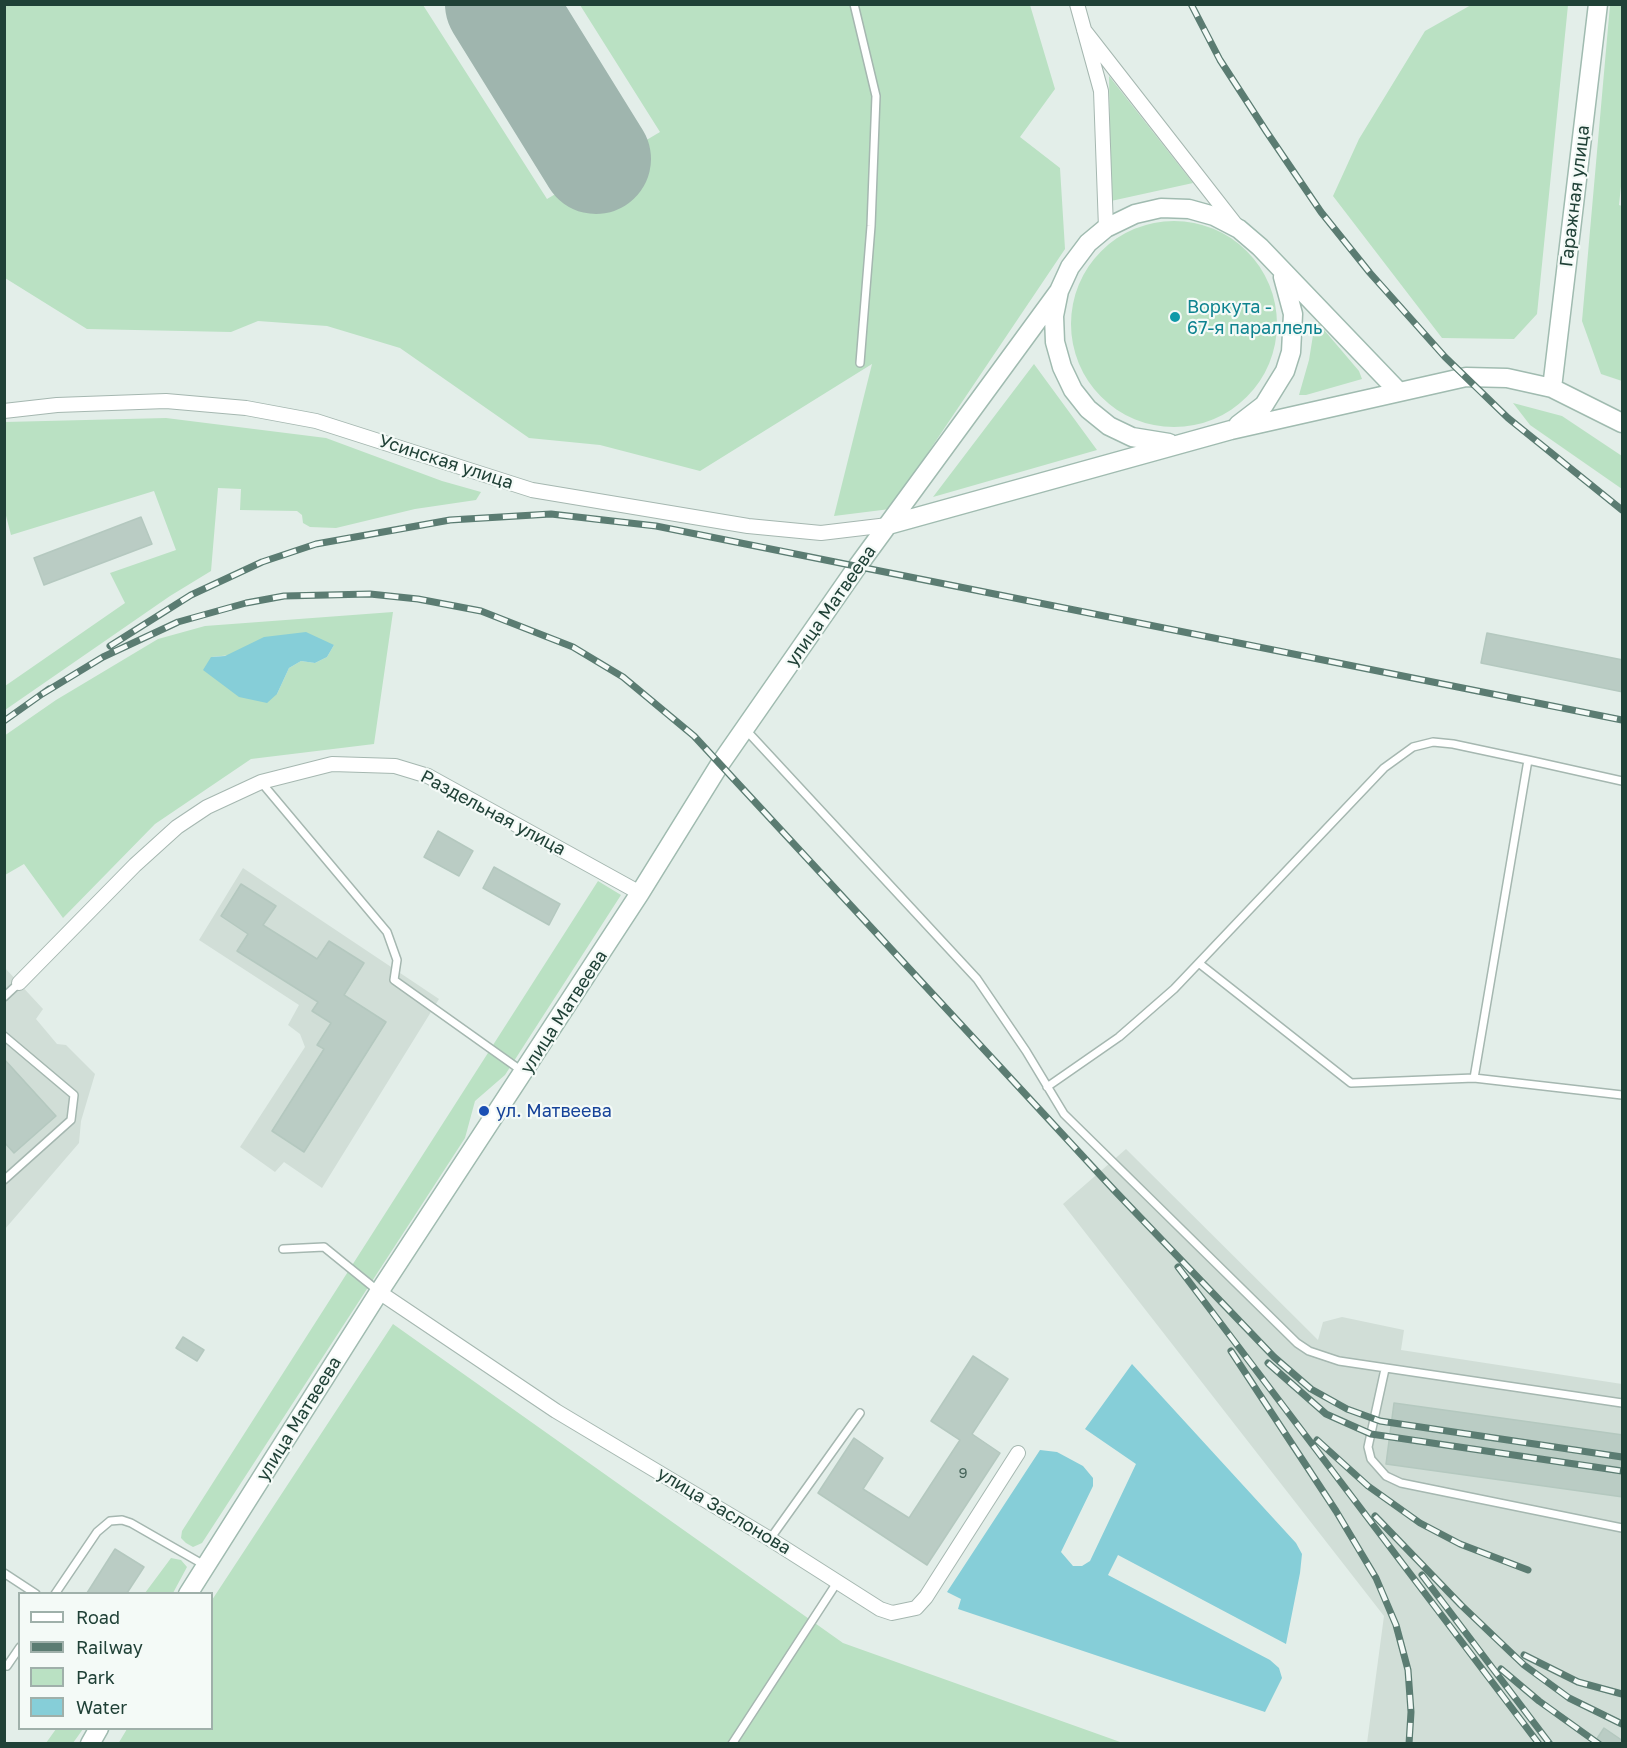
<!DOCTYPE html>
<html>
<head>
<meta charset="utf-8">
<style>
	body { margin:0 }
	#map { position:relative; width:1627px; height:1748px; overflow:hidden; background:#e3eee9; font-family:"Golos Text",sans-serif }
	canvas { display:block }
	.frame { position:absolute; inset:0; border:6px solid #204137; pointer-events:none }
	.legend { position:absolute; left:18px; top:1592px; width:195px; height:138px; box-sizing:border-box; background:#f4faf7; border:2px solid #9fb0aa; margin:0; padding:8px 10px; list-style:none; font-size:18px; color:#204137 }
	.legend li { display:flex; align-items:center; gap:12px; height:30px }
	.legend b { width:30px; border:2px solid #9fb0aa }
</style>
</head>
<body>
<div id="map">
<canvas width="1627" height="1748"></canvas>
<div class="frame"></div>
<ul class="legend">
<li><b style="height:8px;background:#fff"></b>Road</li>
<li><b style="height:8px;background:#5b7c72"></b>Railway</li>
<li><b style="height:16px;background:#bae1c3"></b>Park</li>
<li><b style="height:16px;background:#86ced8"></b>Water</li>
</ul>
</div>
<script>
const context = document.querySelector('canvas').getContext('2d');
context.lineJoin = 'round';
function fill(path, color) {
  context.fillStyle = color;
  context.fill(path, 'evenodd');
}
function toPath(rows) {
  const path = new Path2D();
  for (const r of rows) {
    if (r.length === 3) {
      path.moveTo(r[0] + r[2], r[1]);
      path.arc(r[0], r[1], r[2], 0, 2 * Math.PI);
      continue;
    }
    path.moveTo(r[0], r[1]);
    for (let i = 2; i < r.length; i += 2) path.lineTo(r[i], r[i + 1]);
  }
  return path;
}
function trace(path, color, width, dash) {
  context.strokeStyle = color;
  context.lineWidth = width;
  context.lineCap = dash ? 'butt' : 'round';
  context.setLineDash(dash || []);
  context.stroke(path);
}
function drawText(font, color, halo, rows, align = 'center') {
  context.font = font + ' "Golos Text",sans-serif';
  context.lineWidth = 4.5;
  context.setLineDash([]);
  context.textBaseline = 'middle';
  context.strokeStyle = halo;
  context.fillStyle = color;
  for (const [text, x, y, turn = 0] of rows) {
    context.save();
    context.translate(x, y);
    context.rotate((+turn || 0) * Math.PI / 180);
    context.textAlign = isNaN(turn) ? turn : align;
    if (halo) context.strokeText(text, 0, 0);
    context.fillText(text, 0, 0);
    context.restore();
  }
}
const built = toPath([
	[243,868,439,999,322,1188,284,1162,275,1172,240,1147,305,1047,300,1034,288,1025,299,1005,199,940],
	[5,968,43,1009,36,1019,57,1044,66,1045,95,1074,81,1121,79,1143,5,1229],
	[1126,1149,1318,1340,1323,1322,1342,1317,1404,1330,1401,1350,1622,1384,1622,1743,1367,1743,1384,1616,1063,1204]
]);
const green = toPath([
	[4,5,423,5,547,199,660,132,580,5,1030,5,1055,89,1020,137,1060,168,1065,249,890,509,834,516,872,364,700,471,600,445,529,438,400,348,327,326,258,321,231,332,87,329,5,278],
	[1471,5,1568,5,1537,314,1514,339,1442,338,1333,196,1359,139,1425,31],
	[1610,5,1622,5,1622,177,1619,205,1622,206,1622,381,1601,374,1582,321],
	[1109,76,1193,183,1111,201],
	[1174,324,103],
	[1319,324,1359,371,1362,379,1306,395,1299,395,1309,360,1314,329],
	[1034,364,1097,450,933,497],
	[1513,403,1562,416,1622,456,1622,489,1530,425],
	[166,418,326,438,442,481,481,492,476,500,415,509,336,528,310,527,303,523,302,515,297,511,240,510,241,489,218,488,211,571,170,596,5,710,5,686,125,603,110,573,176,550,154,491,11,535,4,508,5,422],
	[393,612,374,744,251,759,155,824,63,918,24,864,5,875,4,736,56,700,158,639,205,626],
	[334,645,327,657,315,663,301,661,289,668,277,694,211,657],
	[598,881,621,895,505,1075,475,1101,465,1138,202,1543,193,1547,186,1543,181,1538,182,1531],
	[393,1324,843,1643,1123,1743,118,1744,127,1729,212,1728,212,1600],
	[171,1558,181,1560,187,1567,173,1593,145,1593],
	[56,1729,56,1728,83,1729,73,1743,46,1743]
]);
const water = toPath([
	[306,632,334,645,327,657,315,663,301,661,289,668,277,694,267,703,239,697,203,670,211,657,225,656,264,637],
	[1132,1364,1296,1543,1302,1554,1300,1573,1286,1644,1118,1555,1108,1575,1270,1660,1279,1668,1282,1678,1265,1712,958,1609,961,1599,947,1592,1040,1450,1057,1452,1083,1466,1093,1478,1093,1486,1061,1552,1073,1566,1082,1566,1090,1561,1136,1464,1085,1429]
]);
const runway = toPath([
	[500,4,596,159]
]);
const building = toPath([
	[141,517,152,544,44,585,34,558,141,517],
	[1487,633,1623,660,1623,692,1481,663,1487,633],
	[438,831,473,851,459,876,424,857,438,831],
	[494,867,560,904,549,925,483,888,494,867],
	[241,884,276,906,263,925,317,959,329,941,364,963,344,995,386,1022,304,1152,272,1131,324,1049,317,1045,331,1023,312,1011,318,1002,237,951,248,934,221,916,241,884],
	[4,1059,56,1116,14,1153,4,1142,4,1059],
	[183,1337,204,1350,197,1361,176,1348,183,1337],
	[973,1356,1008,1379,972,1434,1000,1453,927,1565,818,1493,854,1438,883,1458,863,1489,909,1518,960,1440,931,1421,973,1356],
	[1394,1403,1623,1435,1623,1497,1386,1464,1394,1403],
	[115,1549,144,1567,127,1593,87,1593,115,1549],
	[1604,1728,1623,1741,1623,1743,1594,1743,1604,1728]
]);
const lane = toPath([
	[854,4,876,96,871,226,860,363],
	[746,730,977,979,1026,1051,1064,1114,1297,1343,1309,1351,1339,1361,1622,1403],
	[1528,760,1622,781],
	[261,782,387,932,397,960,394,980,522,1071],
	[1200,964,1351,1083,1474,1078],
	[4,997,19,983],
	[4,1036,74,1095,71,1120,4,1180],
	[1047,1087,1119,1037,1174,989,1384,768,1413,747,1433,742,1453,744,1528,760,1474,1078,1622,1095],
	[283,1249,324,1247,377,1290],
	[1385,1369,1368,1447,1371,1459,1386,1476,1401,1483,1622,1528],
	[770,1539,860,1413],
	[4,1573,36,1594],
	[55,1594,97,1532,110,1521,122,1520,131,1523,206,1566],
	[7,1666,20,1647],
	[732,1744,838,1581]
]);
const street = toPath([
	[1077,4,1101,91,1106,228],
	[1084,30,1236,225],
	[4,411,57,405,166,401,246,408,316,421,532,490,748,526,821,533,888,525],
	[19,983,135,865,177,827,207,807,261,782,332,764,395,766,428,776,640,893],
	[379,1292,556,1411,770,1539,880,1609,892,1613,916,1608,926,1597,1018,1453]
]);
const secondary = toPath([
	[1552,388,1598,4],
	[1238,425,1264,405,1285,371,1291,352,1293,314,1283,277],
	[1169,443,1132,437,1109,426,1088,409,1073,390,1062,367,1055,342,1054,316,1059,291,1070,267,1088,243,1106,228,1135,214,1161,208,1189,209,1214,216,1239,229,1260,247,1399,392],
	[888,525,1231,430,1466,377,1507,378,1552,388,1622,423],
	[188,1594,379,1292,640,893,720,764,857,567,1059,291],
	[90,1744,99,1728]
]);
const rail = toPath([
	[1191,4,1220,60,1266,131,1321,212,1370,273,1445,357,1508,418,1622,510],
	[110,646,191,595,262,562,316,544,450,520,551,514,656,526,1622,720],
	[42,694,103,657,178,622,246,603,284,596,370,594,418,599,481,611,573,647,623,677,694,736,1114,1190,1274,1357,1311,1389,1347,1409,1380,1421,1622,1457],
	[4,721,49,689],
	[1178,1267,1539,1744],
	[1231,1351,1336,1511,1376,1578,1396,1625,1408,1670,1411,1712,1409,1744],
	[1268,1363,1326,1414,1371,1434,1622,1471],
	[1317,1440,1368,1486,1420,1523,1460,1544,1528,1570],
	[1375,1516,1461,1605,1524,1665,1569,1698,1622,1724],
	[1422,1575,1550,1744],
	[1524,1655,1578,1682,1622,1694],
	[1501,1669,1539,1701,1599,1744]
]);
const markers = [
	[1175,317,6,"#0f9aa8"],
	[484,1111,6,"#1a4fb4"]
];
const numberNames = [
	["9",963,1473]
];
const streetNames = [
	["Гаражная улица",1575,196,-83],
	["Усинская улица",446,462,18],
	["улица Матвеева",831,606,-55],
	["Раздельная улица",493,813,28],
	["улица Матвеева",564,1012,-57],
	["улица Матвеева",299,1419,-58],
	["улица Заслонова",724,1511,31]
];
const cultureNames = [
	["Воркута -",1187,307],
	["67-я параллель",1187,328]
];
const transitNames = [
	["ул. Матвеева",496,1111]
];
fill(built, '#d1ded7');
fill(green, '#bae1c3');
fill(water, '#86ced8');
trace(runway, '#9fb5ae', 110);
fill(building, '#baccc4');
trace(building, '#b4c8bf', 1.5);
trace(lane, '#a5b7b0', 10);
trace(street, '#a5b7b0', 16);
trace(secondary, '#a0bbb0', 21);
trace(lane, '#fff', 7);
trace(street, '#fff', 14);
trace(secondary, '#fff', 18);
trace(rail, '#5b7c72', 7);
trace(rail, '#f4faf7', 4.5, [14]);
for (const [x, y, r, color] of markers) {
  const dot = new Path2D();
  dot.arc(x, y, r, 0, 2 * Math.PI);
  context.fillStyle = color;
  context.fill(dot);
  trace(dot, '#f4faf7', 2);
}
drawText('15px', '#46645a', null, numberNames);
drawText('18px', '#204137', '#f4faf7', streetNames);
drawText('18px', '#0d838f', '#f4faf7', cultureNames, 'left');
drawText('18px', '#164399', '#f4faf7', transitNames, 'left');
</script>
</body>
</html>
